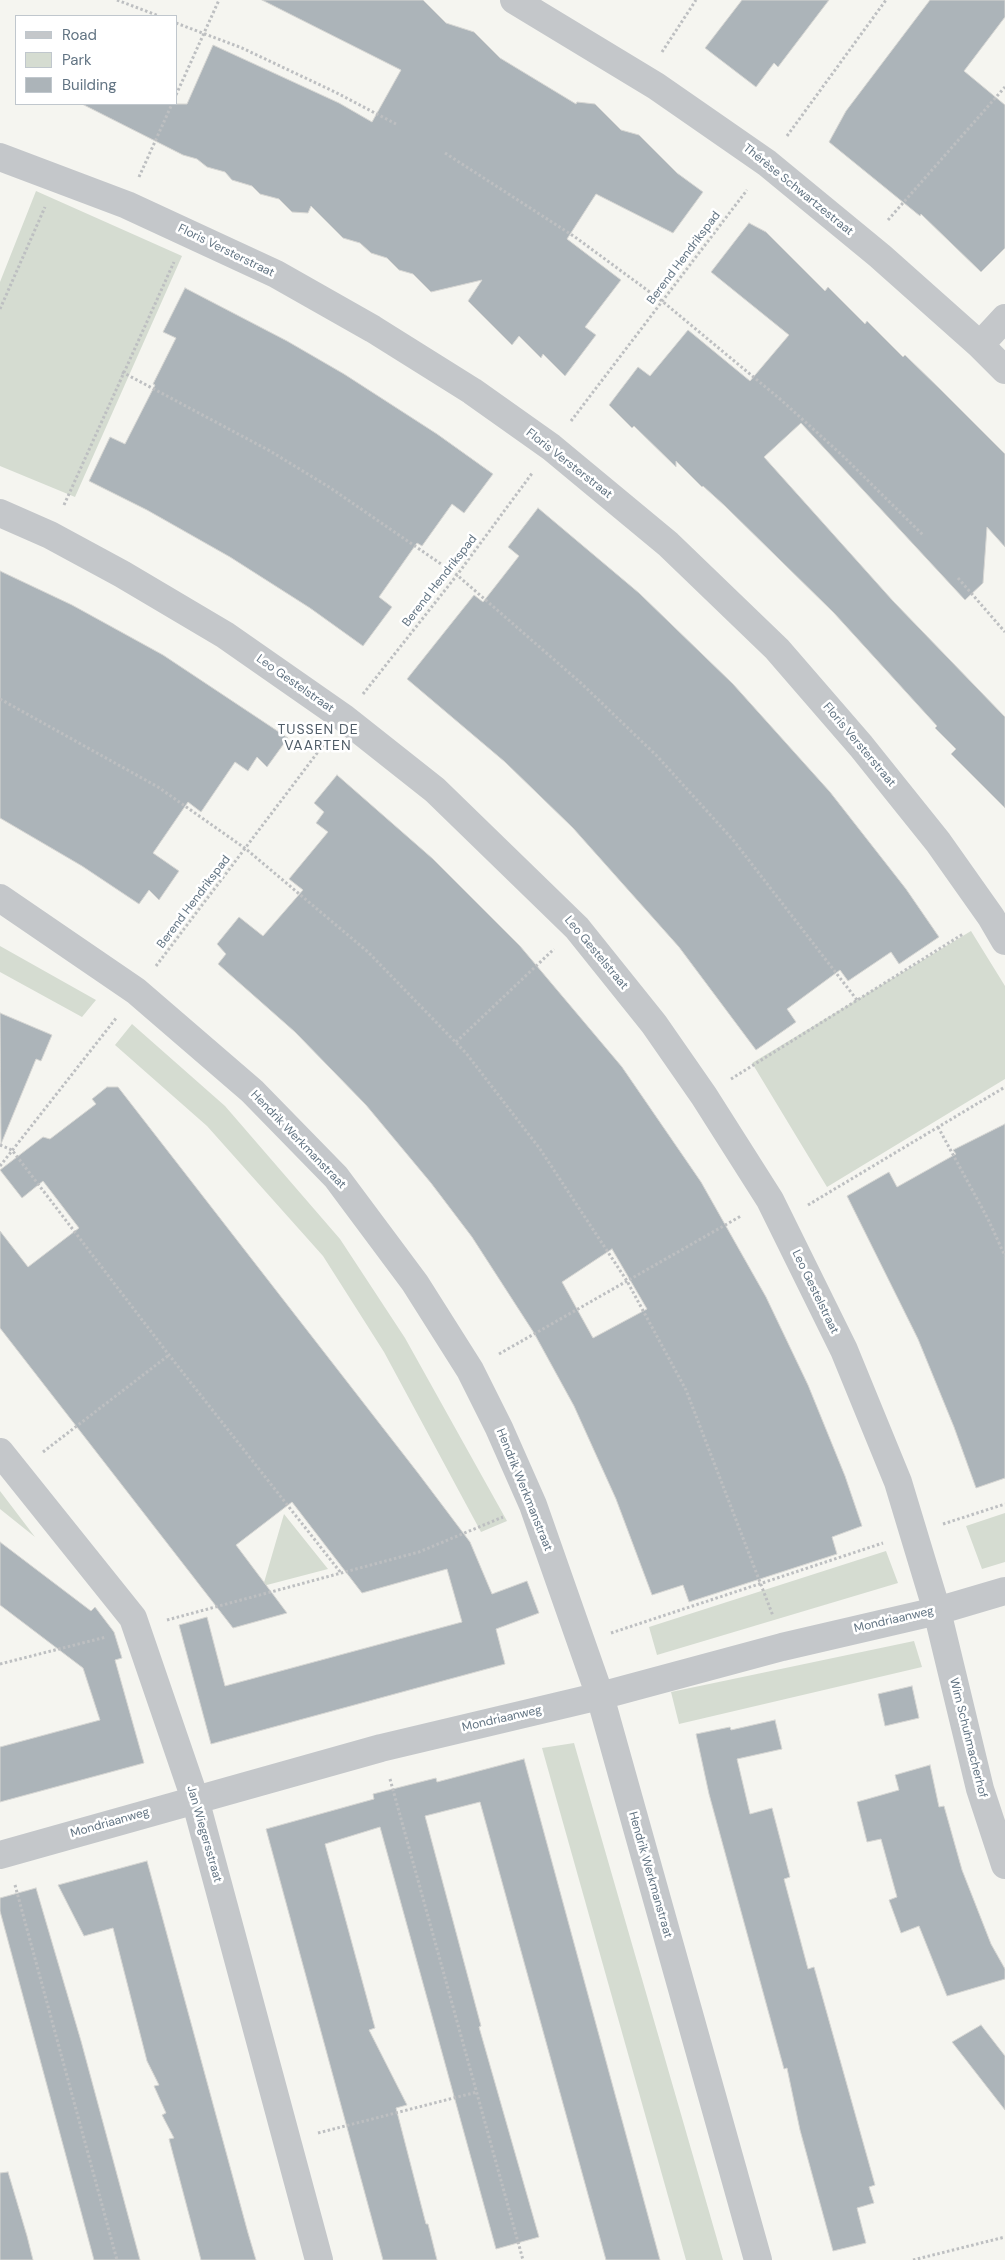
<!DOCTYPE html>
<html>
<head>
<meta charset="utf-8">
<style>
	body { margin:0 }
	#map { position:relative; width:1005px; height:2260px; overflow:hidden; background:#f5f5f0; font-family:"DM Sans",sans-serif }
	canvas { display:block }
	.legend { position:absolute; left:15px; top:15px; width:162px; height:90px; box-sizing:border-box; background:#fff; border:1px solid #c0c7cd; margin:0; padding:6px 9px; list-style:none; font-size:15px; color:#627483 }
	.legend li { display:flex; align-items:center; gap:10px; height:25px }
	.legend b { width:25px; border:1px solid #c0c7cd }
</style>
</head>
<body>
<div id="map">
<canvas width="1005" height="2260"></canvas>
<ul class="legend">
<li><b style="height:6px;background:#c4c7ca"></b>Road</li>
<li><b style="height:14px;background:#d5dcd1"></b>Park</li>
<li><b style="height:14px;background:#acb4b9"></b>Building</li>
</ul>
</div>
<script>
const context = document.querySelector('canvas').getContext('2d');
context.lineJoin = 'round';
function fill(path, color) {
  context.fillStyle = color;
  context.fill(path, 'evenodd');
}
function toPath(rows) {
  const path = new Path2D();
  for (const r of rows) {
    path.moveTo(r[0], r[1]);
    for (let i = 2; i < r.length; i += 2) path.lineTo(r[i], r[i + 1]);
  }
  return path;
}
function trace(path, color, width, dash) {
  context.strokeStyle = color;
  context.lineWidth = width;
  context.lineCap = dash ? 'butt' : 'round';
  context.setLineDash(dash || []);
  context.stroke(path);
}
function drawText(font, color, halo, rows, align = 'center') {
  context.font = font + ' "DM Sans",sans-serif';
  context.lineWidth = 5;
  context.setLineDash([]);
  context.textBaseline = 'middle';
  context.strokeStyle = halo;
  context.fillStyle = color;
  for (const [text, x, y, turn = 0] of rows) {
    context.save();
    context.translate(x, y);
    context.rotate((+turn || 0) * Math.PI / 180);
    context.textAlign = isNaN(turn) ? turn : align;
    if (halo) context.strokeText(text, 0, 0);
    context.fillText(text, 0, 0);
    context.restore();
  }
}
const green = toPath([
	[36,191,182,256,75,497,0,466,0,282],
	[971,931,1005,986,1005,1079,827,1187,752,1063],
	[0,946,96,1000,82,1017,0,972],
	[132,1024,225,1106,340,1239,405,1338,507,1521,481,1532,384,1352,323,1256,207,1126,115,1045],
	[0,1491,35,1537,0,1509],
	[1005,1513,1005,1562,982,1569,966,1526],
	[284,1514,328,1569,263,1586],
	[886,1551,898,1583,657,1655,649,1627],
	[914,1641,922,1667,679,1724,671,1692],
	[574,1743,723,2260,686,2260,542,1748]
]);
const building = toPath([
	[262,0,423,0,446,23,474,32,500,58,576,104,577,102,595,104,621,130,639,135,677,173,703,192,673,233,596,194,567,239,621,280,585,327,596,335,565,376,543,354,541,358,519,336,512,345,468,301,482,280,431,292,413,274,399,270,387,258,371,253,360,243,343,238,311,206,308,213,292,212,279,199,260,194,252,186,232,180,225,172,207,167,197,159,183,155,82,104,187,104,213,45,339,103,372,122,401,70,262,0],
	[742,0,829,0,778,67,774,63,756,87,705,48,742,0],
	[930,0,1005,0,1005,17,964,71,1005,105,1005,248,981,272,921,214,920,216,829,142,846,111,930,0],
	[749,223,766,232,825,291,828,287,865,324,867,321,903,357,905,355,940,389,1005,454,1005,547,987,527,983,583,965,600,801,423,764,457,893,601,1005,717,1005,808,951,754,956,749,935,728,937,726,834,613,725,506,703,486,702,487,676,461,676,467,634,426,632,428,609,405,638,367,650,376,688,330,750,381,789,335,711,272,749,223],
	[185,288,287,341,344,374,437,434,493,474,464,513,452,504,422,546,417,543,379,597,392,607,363,646,310,608,230,557,147,510,89,481,110,437,125,444,155,385,153,384,176,338,163,332,185,288],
	[538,508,639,593,733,684,830,792,906,889,939,937,899,964,891,952,848,981,840,970,787,1009,796,1022,756,1050,679,947,573,828,505,762,407,679,474,595,483,602,519,556,508,547,538,508],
	[0,571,72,605,163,655,288,738,267,767,257,757,248,771,235,762,201,812,188,802,153,853,179,871,159,900,149,890,139,904,82,866,0,818,0,571],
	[337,775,433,859,520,946,622,1067,701,1182,766,1297,808,1385,845,1476,862,1526,832,1537,837,1554,689,1602,683,1585,652,1595,616,1499,574,1406,534,1333,472,1237,431,1183,366,1105,295,1032,218,964,226,954,217,944,239,917,263,936,303,890,289,879,328,832,316,823,324,812,314,803,337,775],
	[612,1249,647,1309,593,1338,562,1282,612,1249],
	[0,1013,52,1035,41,1061,36,1059,1,1144,0,1013],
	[107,1087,118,1087,418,1473,470,1542,492,1594,527,1581,539,1613,496,1629,505,1664,211,1744,179,1625,207,1617,225,1686,462,1622,447,1569,362,1593,292,1502,236,1545,287,1613,233,1628,0,1328,0,1231,28,1267,79,1228,43,1181,22,1198,0,1170,43,1137,50,1139,96,1104,92,1099,107,1087],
	[1005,1124,1005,1478,976,1488,954,1427,918,1339,847,1196,889,1172,897,1187,956,1154,953,1150,1005,1124],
	[0,1542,91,1611,95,1607,114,1632,122,1658,115,1660,144,1763,0,1802,0,1747,100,1720,83,1668,0,1605,0,1542],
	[912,1686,919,1718,885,1726,878,1694,912,1686],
	[775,1720,782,1749,737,1759,750,1814,772,1808,790,1877,784,1879,808,1969,814,1967,875,2185,869,2187,874,2203,857,2208,866,2243,833,2251,800,2130,787,2068,784,2069,709,1794,696,1734,730,1727,731,1730,775,1720],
	[524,1759,660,2260,606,2260,480,1802,425,1816,481,2026,479,2027,539,2237,496,2249,380,1827,325,1844,375,2028,369,2030,407,2105,396,2108,426,2224,428,2224,437,2260,383,2260,266,1829,374,1799,373,1794,436,1778,437,1782,524,1759],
	[930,1765,939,1807,944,1806,962,1870,991,1944,1005,1969,1005,1979,947,1996,919,1926,901,1933,889,1900,897,1897,881,1839,867,1842,857,1802,899,1790,895,1775,930,1765],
	[147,1861,248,2233,256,2260,201,2260,169,2139,174,2138,162,2115,166,2113,154,2086,159,2085,147,2061,113,1928,84,1936,58,1885,147,1861],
	[36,1888,81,2041,140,2260,94,2260,0,1911,0,1898,36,1888],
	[981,2025,1005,2056,1005,2110,952,2042,981,2025],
	[8,2172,27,2236,33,2260,0,2260,0,2173,8,2172]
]);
const path = toPath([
	[117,0,159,16],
	[176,23,242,48,335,92,396,124],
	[662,52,696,0],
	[176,95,219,0],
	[787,136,886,0],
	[445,153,575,237,662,301,780,399,843,456,923,535],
	[139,177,172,104],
	[888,220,1005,87],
	[0,309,45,207],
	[122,372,270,451,329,487,457,575,582,684,657,756,734,841,857,1000],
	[571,421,747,190],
	[64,505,174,262],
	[958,578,1005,632],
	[363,694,457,575,533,472],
	[0,699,158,787,246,849,368,952,466,1053,540,1149,627,1281,686,1390,773,1616],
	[156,966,324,744],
	[456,1042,554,949],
	[731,1079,963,934],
	[938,1127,988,1219,1005,1256],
	[0,1145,12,1150,169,1355,341,1573],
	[0,1166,117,1017],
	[808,1205,1005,1087],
	[499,1354,741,1216],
	[43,1452,169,1355],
	[943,1524,1005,1504],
	[167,1620,419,1552,503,1517],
	[611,1633,883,1543],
	[0,1664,106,1637],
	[390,1779,523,2260],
	[15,1885,117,2260],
	[318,2133,477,2092],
	[913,2260,1005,2237]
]);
const street = toPath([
	[514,0,656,86,767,163,880,256,980,345,1005,370],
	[0,157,127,205,276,274,373,329,472,391,551,447,668,544,777,649,861,746,938,842,991,917,1005,941],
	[980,345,1005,318],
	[0,513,50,535,122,574,225,635,344,718,435,790,577,928,654,1024,704,1096,770,1200,844,1350,898,1482,937,1611,980,1789,1005,1865],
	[0,898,136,991,252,1091,336,1177,415,1283,470,1370,499,1428,533,1505,600,1696,758,2260],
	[0,1452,133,1618,195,1799,319,2260],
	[0,1855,381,1748,600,1696,782,1647,937,1611,1005,1591]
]);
const streetNames = [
	["Thérèse Schwartzestraat",798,190,39],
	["Floris Versterstraat",226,251,26],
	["Berend Hendrikspad",684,258,-53],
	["Floris Versterstraat",569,464,38],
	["Berend Hendrikspad",440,581,-52],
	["Leo Gestelstraat",295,684,35],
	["Floris Versterstraat",859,745,50],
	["Berend Hendrikspad",194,902,-53],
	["Leo Gestelstraat",596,953,50],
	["Hendrik Werkmanstraat",298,1140,46],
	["Leo Gestelstraat",815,1292,64],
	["Hendrik Werkmanstraat",524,1490,68],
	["Mondriaanweg",894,1620,-13],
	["Mondriaanweg",502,1719,-13],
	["Wim Schuhmacherhof",968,1738,76],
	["Mondriaanweg",110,1823,-16],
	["Jan Wiegersstraat",204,1834,74],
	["Hendrik Werkmanstraat",650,1875,74]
];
const neighbourhoodNames = [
	["TUSSEN DE",318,730],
	["VAARTEN",318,746]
];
fill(green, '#d5dcd1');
fill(building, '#acb4b9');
trace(building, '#d6d6d3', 1);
trace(path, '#bdbfc1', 3, [2.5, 2.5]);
trace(street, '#c4c7ca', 28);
drawText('12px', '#627483', '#fff', streetNames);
context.letterSpacing = '1px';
drawText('14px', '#505d68', '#fff', neighbourhoodNames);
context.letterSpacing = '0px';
</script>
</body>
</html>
